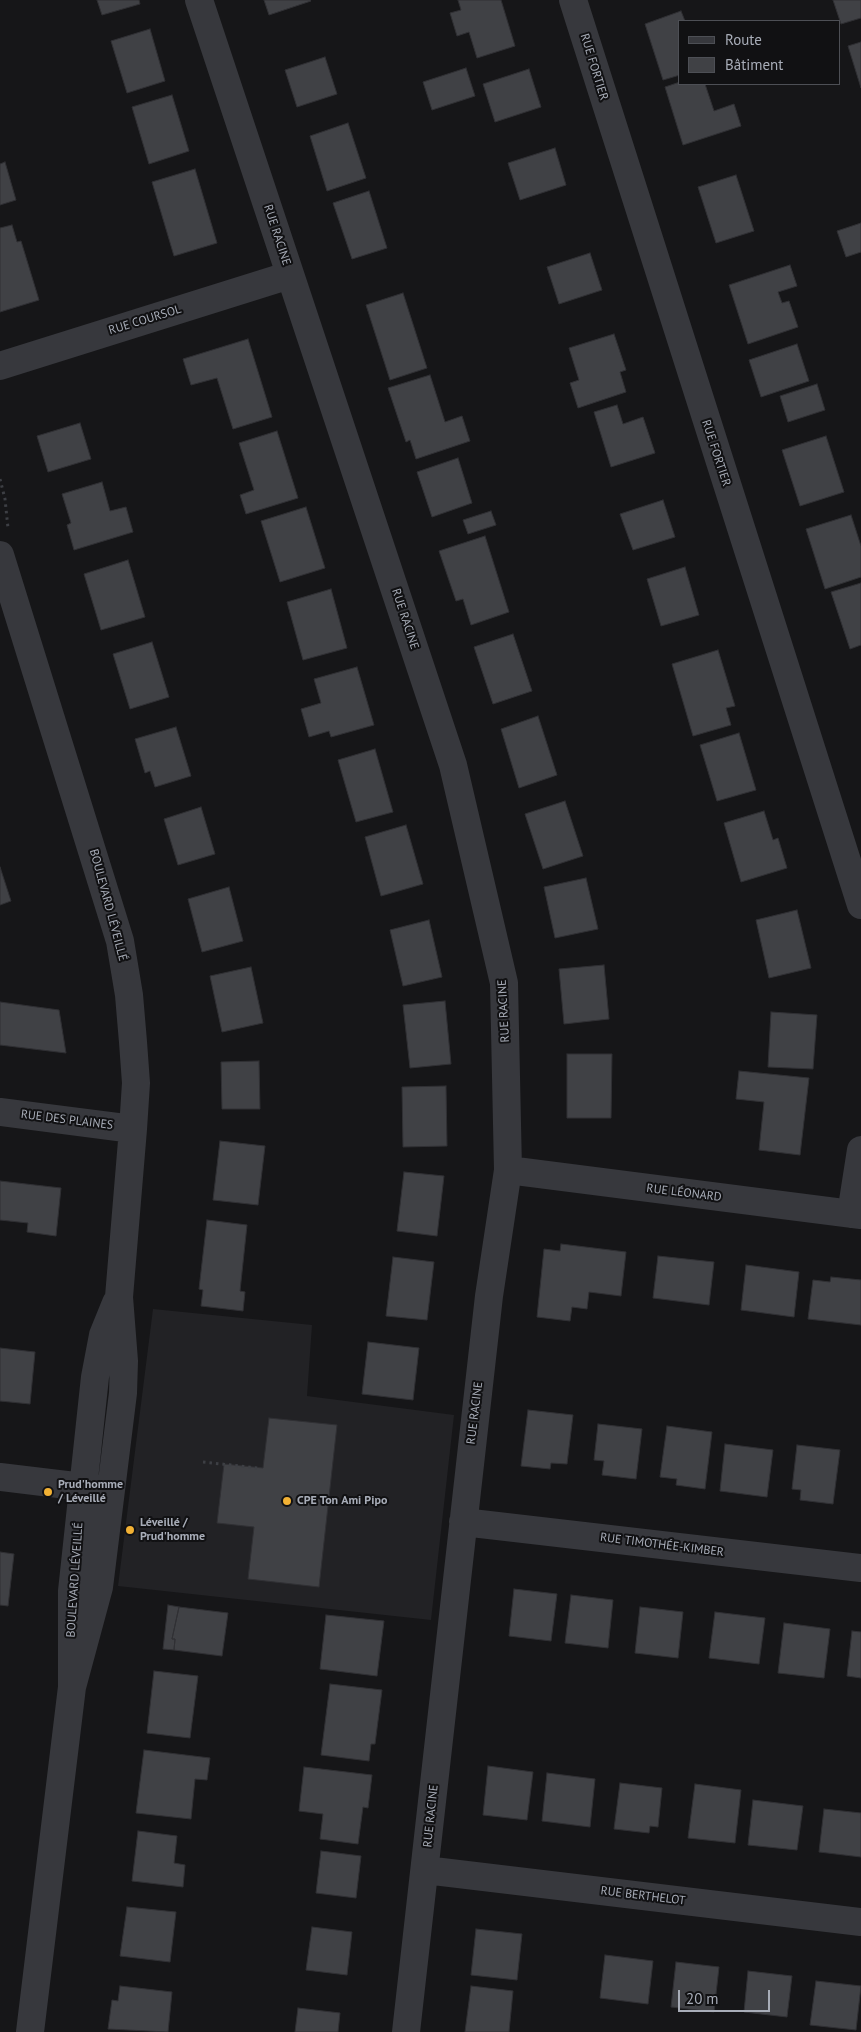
<!DOCTYPE html>
<html>
<head>
<meta charset="utf-8">
<style>
	body { margin:0 }
	#map { position:relative; width:861px; height:2032px; overflow:hidden; background:#161618; font-family:"PT Sans",sans-serif }
	canvas { display:block }
	.legend { position:absolute; left:678px; top:20px; width:162px; height:65px; box-sizing:border-box; background:#111113; border:1px solid #4d4f55; margin:0; padding:6px 9px; list-style:none; font-size:15px; color:#a8adb8 }
	.legend li { display:flex; align-items:center; gap:10px; height:25px }
	.legend b { width:25px; border:1px solid #4d4f55 }
	.scale { position:absolute; left:678px; top:1990px; width:92px; height:22px; box-sizing:border-box; border:2px solid #a8adb8; border-top:0; padding-left:6px; font-size:15px; line-height:18px; white-space:nowrap; color:#a8adb8; -webkit-text-stroke:4px #111113; paint-order:stroke }
</style>
</head>
<body>
<div id="map">
<canvas width="861" height="2032"></canvas>
<ul class="legend">
<li><b style="height:6px;background:#37383d"></b>Route</li>
<li><b style="height:14px;background:#404145"></b>Bâtiment</li>
</ul>
<div class="scale">20 m</div>
</div>
<script>
const context = document.querySelector('canvas').getContext('2d');
context.lineJoin = 'round';
function fill(path, color) {
  context.fillStyle = color;
  context.fill(path, 'evenodd');
}
function toPath(rows) {
  const path = new Path2D();
  for (const r of rows) {
    path.moveTo(r[0], r[1]);
    for (let i = 2; i < r.length; i += 2) path.lineTo(r[i], r[i + 1]);
  }
  return path;
}
function trace(path, color, width, dash) {
  context.strokeStyle = color;
  context.lineWidth = width;
  context.lineCap = dash ? 'butt' : 'round';
  context.setLineDash(dash || []);
  context.stroke(path);
}
function drawText(font, color, halo, rows, align = 'center') {
  context.font = font + ' "PT Sans",sans-serif';
  context.lineWidth = 4;
  context.setLineDash([]);
  context.textBaseline = 'middle';
  context.strokeStyle = halo;
  context.fillStyle = color;
  for (const [text, x, y, turn = 0] of rows) {
    context.save();
    context.translate(x, y);
    context.rotate((+turn || 0) * Math.PI / 180);
    context.textAlign = isNaN(turn) ? turn : align;
    if (halo) context.strokeText(text, 0, 0);
    context.fillText(text, 0, 0);
    context.restore();
  }
}
const built = toPath([
	[153,1309,312,1325,307,1396,454,1415,431,1620,118,1586]
]);
const building = toPath([
	[97,0,139,0,140,4,102,15,97,0],
	[264,0,310,0,311,1,269,15,264,0],
	[458,0,501,0,515,46,477,58,469,32,457,36,450,13,461,10,458,0],
	[833,0,861,0,861,18,841,24,833,0],
	[681,11,685,21,680,21,680,75,663,80,645,24,681,11],
	[150,29,165,81,127,93,111,41,150,29],
	[861,42,861,88,848,46,861,42],
	[325,57,337,94,297,107,285,70,325,57],
	[466,68,475,96,432,110,423,82,466,68],
	[529,69,541,107,495,122,483,84,529,69],
	[680,82,705,84,714,111,734,104,741,126,683,145,665,87,680,82],
	[172,95,189,151,149,164,132,107,172,95],
	[348,123,366,178,327,191,310,136,348,123],
	[555,148,566,185,520,200,508,163,555,148],
	[5,162,16,200,0,205,0,164,5,162],
	[195,169,217,243,174,256,152,182,195,169],
	[736,175,754,231,716,243,698,187,736,175],
	[369,191,387,248,352,259,333,203,369,191],
	[861,223,861,252,846,257,837,231,861,223],
	[12,225,17,242,21,241,39,300,0,312,0,228,12,225],
	[590,253,602,290,559,304,547,267,590,253],
	[790,265,797,286,778,292,782,303,789,301,798,327,748,344,729,285,790,265],
	[403,293,427,368,390,380,366,305,403,293],
	[614,334,626,370,620,372,626,392,578,408,570,383,579,380,569,348,614,334],
	[248,339,272,417,233,429,217,378,191,385,183,359,248,339],
	[797,344,809,381,761,397,749,360,797,344],
	[430,375,445,422,462,416,470,441,416,459,410,440,406,442,388,388,430,375],
	[817,384,825,410,788,422,780,396,817,384],
	[617,405,623,424,643,417,655,453,611,467,594,412,617,405],
	[80,423,91,459,48,472,37,436,80,423],
	[277,431,298,498,246,514,240,495,254,490,239,443,277,431],
	[826,436,844,492,800,506,782,450,826,436],
	[458,458,472,503,432,517,417,472,458,458],
	[102,482,110,511,126,507,133,532,74,550,67,525,71,523,62,494,102,482],
	[663,500,675,537,633,550,620,514,663,500],
	[306,507,325,568,280,582,261,521,306,507],
	[491,511,496,525,468,534,463,520,491,511],
	[851,515,861,546,861,577,825,589,806,529,851,515],
	[485,536,509,612,471,625,463,599,456,601,439,551,485,536],
	[128,560,145,617,101,630,84,574,128,560],
	[685,567,699,615,661,626,647,579,685,567],
	[861,583,861,645,850,649,831,592,861,583],
	[331,589,347,648,303,660,287,602,331,589],
	[513,634,532,691,493,704,474,647,513,634],
	[152,642,169,697,130,709,113,654,152,642],
	[718,650,735,706,726,708,731,725,693,736,672,664,718,650],
	[357,667,374,725,331,737,329,731,309,737,301,709,321,703,314,679,357,667],
	[538,716,557,775,519,788,501,729,538,716],
	[176,727,191,776,155,787,150,771,145,773,135,739,176,727],
	[739,733,756,790,717,801,700,745,739,733],
	[375,749,393,812,356,822,338,760,375,749],
	[565,801,583,856,543,869,525,814,565,801],
	[201,807,215,854,178,865,164,819,201,807],
	[764,811,773,840,778,838,787,868,741,882,724,823,764,811],
	[406,825,423,884,381,896,365,837,406,825],
	[0,867,11,901,0,905,0,867],
	[586,878,598,929,555,938,544,887,586,878],
	[229,887,243,941,202,952,188,899,229,887],
	[797,910,811,968,769,978,756,920,797,910],
	[429,920,442,977,403,986,390,930,429,920],
	[604,965,609,1019,564,1024,559,969,604,965],
	[251,967,263,1023,222,1032,210,976,251,967],
	[445,1001,451,1064,410,1068,403,1005,445,1001],
	[0,1002,59,1010,66,1053,0,1045,0,1002],
	[771,1012,817,1015,813,1069,768,1067,771,1012],
	[567,1054,612,1054,611,1118,567,1118,567,1054],
	[259,1061,260,1109,222,1109,221,1062,259,1061],
	[739,1071,809,1078,800,1155,759,1150,764,1102,736,1099,739,1071],
	[446,1086,447,1146,403,1147,402,1087,446,1086],
	[220,1141,265,1146,258,1205,213,1200,220,1141],
	[404,1172,444,1176,437,1236,397,1231,404,1172],
	[0,1181,61,1188,56,1236,27,1232,28,1223,0,1220,0,1181],
	[207,1220,247,1225,240,1291,245,1292,243,1311,201,1306,203,1290,199,1289,207,1220],
	[561,1244,626,1252,621,1296,589,1292,587,1309,572,1307,570,1321,537,1317,544,1249,560,1251,561,1244],
	[658,1256,714,1262,709,1305,653,1298,658,1256],
	[393,1257,434,1262,427,1320,386,1316,393,1257],
	[746,1265,799,1272,794,1317,741,1310,746,1265],
	[831,1277,861,1280,861,1325,808,1319,813,1280,830,1282,831,1277],
	[368,1342,419,1348,413,1400,362,1394,368,1342],
	[0,1348,35,1352,30,1404,0,1401,0,1348],
	[528,1410,573,1415,567,1464,551,1463,550,1469,521,1466,528,1410],
	[269,1418,337,1425,319,1587,248,1579,254,1527,217,1523,224,1464,263,1468,269,1418],
	[598,1424,642,1429,636,1479,602,1475,604,1461,594,1460,598,1424],
	[667,1426,712,1432,705,1489,676,1485,677,1479,660,1477,667,1426],
	[725,1444,773,1450,767,1497,720,1491,725,1444],
	[797,1445,840,1450,833,1504,800,1500,801,1490,792,1489,797,1445],
	[0,1552,14,1554,8,1606,0,1605,0,1552],
	[514,1589,557,1594,551,1641,509,1636,514,1589],
	[571,1595,613,1600,608,1648,565,1643,571,1595],
	[168,1605,179,1607,172,1639,175,1639,174,1650,163,1649,168,1605],
	[179,1607,228,1613,222,1656,174,1650,175,1639,172,1639,179,1607],
	[640,1607,683,1612,678,1658,635,1653,640,1607],
	[715,1612,765,1618,759,1664,709,1658,715,1612],
	[326,1615,384,1621,377,1676,320,1669,326,1615],
	[784,1623,830,1629,824,1678,778,1673,784,1623],
	[852,1631,861,1632,861,1678,847,1676,852,1631],
	[154,1671,198,1676,190,1738,147,1733,154,1671],
	[330,1684,382,1690,375,1744,371,1744,369,1761,321,1755,330,1684],
	[144,1750,210,1758,207,1780,195,1779,191,1819,136,1813,144,1750],
	[488,1766,533,1772,527,1820,483,1815,488,1766],
	[304,1767,372,1775,368,1808,363,1807,358,1844,320,1839,323,1814,299,1811,304,1767],
	[547,1773,595,1779,590,1827,542,1821,547,1773],
	[620,1783,662,1788,658,1827,650,1826,649,1833,614,1829,620,1783],
	[695,1784,741,1790,735,1843,688,1838,695,1784],
	[753,1800,803,1806,797,1850,748,1845,753,1800],
	[824,1809,861,1813,861,1857,819,1852,824,1809],
	[138,1831,177,1836,174,1863,185,1865,183,1887,132,1881,138,1831],
	[321,1851,361,1856,356,1898,316,1893,321,1851],
	[127,1907,176,1912,170,1962,120,1956,127,1907],
	[312,1927,352,1932,347,1975,306,1970,312,1927],
	[476,1929,522,1934,517,1980,471,1975,476,1929],
	[605,1955,653,1961,648,2004,600,1998,605,1955],
	[676,1962,719,1967,714,2012,671,2007,676,1962],
	[748,1971,792,1976,787,2017,744,2012,748,1971],
	[816,1981,861,1986,856,2030,810,2025,816,1981],
	[120,1986,172,1992,168,2032,108,2029,112,2000,118,2001,120,1986],
	[471,1986,513,1991,509,2032,465,2032,471,1986],
	[298,2008,340,2013,338,2032,295,2032,298,2008]
]);
const path = toPath([
	[0,479,5,499,8,528],
	[203,1462,258,1468]
]);
const minor = toPath([
	[199,0,453,765,504,983,508,1170,489,1296,406,2032],
	[573,0,861,905],
	[0,366,290,275],
	[0,555,120,941,129,995,133,1042,136,1083,133,1129,119,1297,124,1361,123,1393,99,1587,72,1687],
	[0,1112,133,1129],
	[508,1170,861,1215],
	[851,1214,861,1150],
	[0,1477,100,1489],
	[463,1522,861,1568],
	[425,1870,861,1922],
	[30,2032,72,1687,72,1591,95,1377,103,1335,116,1303]
]);
const markers = [
	[48,1492,5,"#f2b134"],
	[287,1501,5,"#f2b134"],
	[130,1530,5,"#f2b134"]
];
const streetNames = [
	["RUE FORTIER",594,67,73],
	["RUE RACINE",277,235,72],
	["RUE COURSOL",145,320,-17],
	["RUE FORTIER",716,453,72],
	["RUE RACINE",405,619,72],
	["BOULEVARD LÉVEILLÉ",108,905,75],
	["RUE RACINE",504,1011,-93],
	["RUE DES PLAINES",67,1120,7],
	["RUE LÉONARD",684,1193,7],
	["RUE RACINE",475,1413,-83],
	["RUE TIMOTHÉE-KIMBER",662,1545,7],
	["BOULEVARD LÉVEILLÉ",75,1580,-86],
	["RUE RACINE",431,1816,-84],
	["RUE BERTHELOT",643,1896,7]
];
const poiNames = [
	["Prud'homme",58,1485],
	["/ Léveillé",58,1499],
	["CPE Ton Ami Pipo",297,1501],
	["Léveillé /",140,1523],
	["Prud'homme",140,1537]
];
fill(built, '#222225');
fill(building, '#404145');
trace(building, '#303034', 1);
trace(path, '#3d3f44', 3, [2.5, 4]);
trace(minor, '#37383d', 28);
for (const [x, y, r, color] of markers) {
  const dot = new Path2D();
  dot.arc(x, y, r, 0, 2 * Math.PI);
  context.fillStyle = color;
  context.fill(dot);
  trace(dot, '#111113', 2);
}
drawText('12px', '#a8adb8', '#111113', streetNames);
drawText('bold 12px', '#a8adb8', '#111113', poiNames, 'left');
</script>
</body>
</html>
